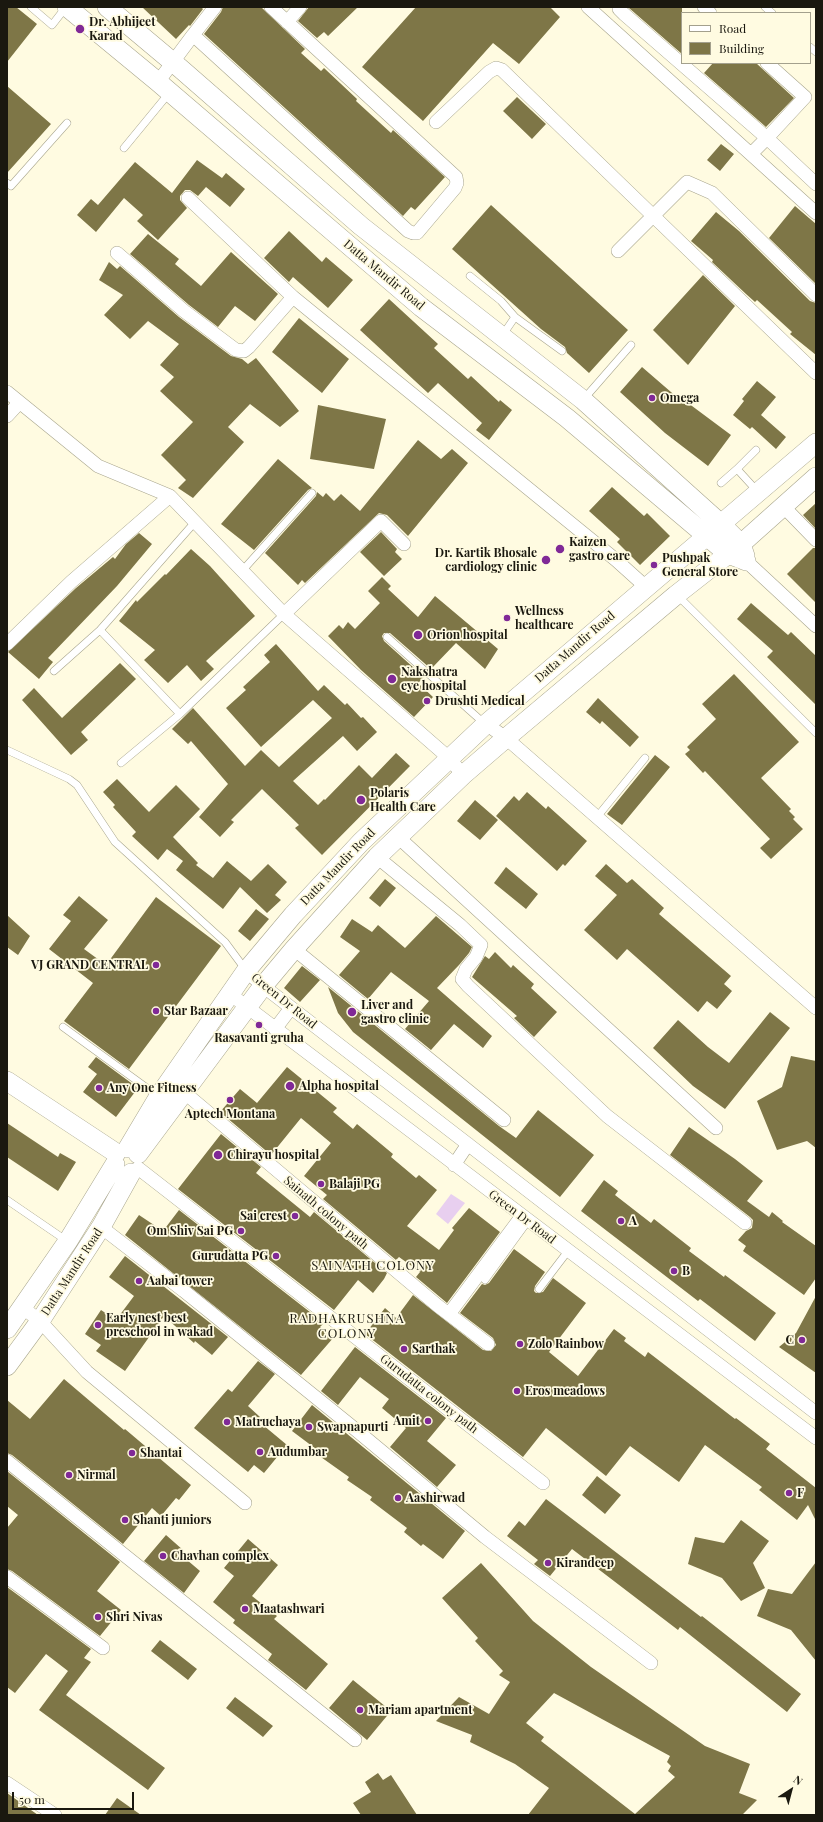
<!DOCTYPE html>
<html>
<head>
<meta charset="utf-8">
<style>
	body { margin:0 }
	#map { position:relative; width:823px; height:1822px; overflow:hidden; background:#fffbe1; font-family:"Playfair Display",serif }
	canvas { display:block }
	.frame { position:absolute; inset:0; border:8px solid #1a180f; pointer-events:none }
	.legend { position:absolute; left:681px; top:12px; width:130px; height:52px; box-sizing:border-box; background:#fffbe1; border:1px solid #a3a08d; margin:0; padding:5px 7px; list-style:none; font-size:12px; color:#1a180f }
	.legend li { display:flex; align-items:center; gap:8px; height:20px }
	.legend b { width:20px; border:1px solid #a3a08d }
	.north { position:absolute; left:771px; top:1770px; width:40px; height:40px; -webkit-text-stroke:3px #fffbe1; paint-order:stroke; rotate:36deg; font-size:11px; font-weight:700; line-height:16px; text-align:center; color:#1a180f }
	.north::after { content:''; display:block; margin:auto; width:14px; height:18px; background:#1a180f; clip-path:polygon(50% 0,100% 100%,50% 72%,0 100%) }
	.scale { position:absolute; left:12px; top:1792px; width:122px; height:18px; box-sizing:border-box; border:2px solid #1a180f; border-top:0; padding-left:5px; font-size:12px; line-height:14px; white-space:nowrap; color:#1a180f; -webkit-text-stroke:3px #fffbe1; paint-order:stroke }
</style>
</head>
<body>
<div id="map">
<canvas width="823" height="1822"></canvas>
<div class="frame"></div>
<ul class="legend">
<li><b style="height:5px;background:#fff"></b>Road</li>
<li><b style="height:11px;background:#7e7647"></b>Building</li>
</ul>
<div class="north">N</div>
<div class="scale">50 m</div>
</div>
<script>
const context = document.querySelector('canvas').getContext('2d');
context.lineJoin = 'round';
function fill(path, color) {
  context.fillStyle = color;
  context.fill(path, 'evenodd');
}
function toPath(rows) {
  const path = new Path2D();
  for (const r of rows) {
    path.moveTo(r[0], r[1]);
    for (let i = 2; i < r.length; i += 2) path.lineTo(r[i], r[i + 1]);
  }
  return path;
}
function trace(path, color, width, dash) {
  context.strokeStyle = color;
  context.lineWidth = width;
  context.lineCap = dash ? 'butt' : 'round';
  context.setLineDash(dash || []);
  context.stroke(path);
}
function drawText(font, color, halo, rows, align = 'center') {
  context.font = font + ' "Playfair Display",serif';
  context.lineWidth = 3.5;
  context.setLineDash([]);
  context.textBaseline = 'middle';
  context.strokeStyle = halo;
  context.fillStyle = color;
  for (const [text, x, y, turn = 0] of rows) {
    context.save();
    context.translate(x, y);
    context.rotate((+turn || 0) * Math.PI / 180);
    context.textAlign = isNaN(turn) ? turn : align;
    if (halo) context.strokeText(text, 0, 0);
    context.fillText(text, 0, 0);
    context.restore();
  }
}
const green = toPath([
	[451,1194,465,1203,448,1224,436,1214]
]);
const building = toPath([
	[7,7,16,7,37,24,7,62],
	[142,7,201,7,203,9,190,26,189,25,176,39],
	[223,7,261,7,305,49,301,53,321,71,324,68,357,99,356,101,391,133,393,130,445,177,415,210,411,207,403,216,204,34,221,12],
	[309,7,358,7,328,36,324,32,317,38,298,21],
	[416,7,550,7,560,17,519,64,493,43,423,121,362,67],
	[628,7,682,7,682,54,629,8],
	[713,63,756,63,794,98,766,127,704,73],
	[7,86,51,124,7,173],
	[517,97,546,124,532,139,503,111],
	[721,144,734,154,720,171,707,160],
	[197,160,222,178,226,173,245,189,230,207,206,187,198,196,190,190,185,190,180,196,180,200,187,208,158,240,137,221,143,215,124,198,96,232,77,215,91,199,98,205,135,162,172,193],
	[491,205,628,330,589,373,567,353,565,347,541,329,452,249],
	[795,206,816,224,816,284,769,238],
	[716,212,739,231,810,301,816,303,816,355,790,334,792,332,757,300,755,302,746,294,712,262,713,260,691,241],
	[289,231,322,262,326,257,353,280,328,308,293,277,289,282,264,258],
	[148,234,179,259,175,264,201,286,231,252,278,294,255,321,235,306,218,327,189,305,130,254],
	[109,262,117,269,120,266,179,317,231,356,242,359,248,364,256,358,299,411,280,427,250,404,228,427,244,442,193,498,178,488,186,480,161,455,193,422,160,391,174,377,160,365,179,344,148,321,130,339,104,315,123,295,99,280],
	[703,275,735,306,688,365,653,330],
	[389,299,438,344,434,348,468,379,471,376,499,402,500,400,512,410,489,440,476,430,482,423,438,383,428,393,360,330],
	[299,318,349,359,322,393,272,352],
	[642,367,686,405,688,403,731,435,708,466,665,433,620,392],
	[757,381,776,397,761,415,786,437,776,449,752,427,750,429,733,415,744,401,742,399],
	[318,405,386,419,374,469,310,459],
	[418,440,441,459,452,449,468,463,408,536,387,515,379,513,305,583,302,580,298,585,265,553,316,496,317,492,323,497,326,493,334,501,341,494,360,511],
	[278,459,312,488,308,490,254,550,221,524],
	[612,487,644,516,647,513,670,536,640,565,617,542,620,539,589,511],
	[816,503,816,529,803,515],
	[381,532,397,549,395,552,402,559,384,576,360,552],
	[139,533,152,544,117,586,48,658,53,662,39,679,8,652,76,588,113,557,115,559,126,544],
	[813,548,816,548,816,603,787,574],
	[191,549,210,566,255,616,206,661,214,669,201,681,187,665,168,683,144,660,155,650,119,621,136,600,137,602,165,574,166,575],
	[382,577,391,586,388,589,418,617,435,596,498,649,485,669,456,643,431,669,390,633,384,633,382,636,384,641,424,677,418,683,433,697,414,717,361,670,328,636,339,625,343,629,348,622,355,629,380,603,368,591],
	[751,603,788,635,791,632,816,656,816,705,767,657,773,651,737,619],
	[276,644,318,691,324,685,345,705,347,703,361,718,363,717,377,732,357,751,343,736,293,781,318,805,324,799,325,800,359,765,372,778,396,753,410,766,322,855,295,828,299,825,262,789,231,820,234,822,220,837,199,817,228,784,191,741,188,744,172,729,193,708,245,766,261,750,279,767,332,718,313,700,261,747,226,708,246,690,243,687,270,662,264,655],
	[120,663,136,679,81,732,88,740,71,755,22,700,34,688,62,718],
	[734,674,799,742,761,778,791,809,789,811,795,817,793,819,803,829,771,859,760,848,770,839,705,771,703,773,685,754,690,750,687,747,716,719,702,704],
	[598,698,639,737,630,747,602,721,600,724,586,712],
	[655,755,670,767,622,825,607,814],
	[117,779,149,812,176,785,200,809,173,837,198,863,196,865,213,878,227,861,251,881,268,864,287,882,275,895,281,900,267,913,240,887,223,909,176,870,183,861,167,849,158,860,132,836,136,832,113,807,115,805,103,792],
	[527,792,546,809,548,806,587,841,565,866,563,864,557,871,496,816,514,796,519,801],
	[475,800,498,820,480,840,457,821],
	[606,864,627,883,632,879,664,908,659,914,731,976,724,984,732,991,717,1009,707,1001,698,1012,627,949,617,960,584,930,617,895,595,876],
	[506,867,538,894,526,909,494,883],
	[385,879,396,888,380,907,369,898],
	[79,896,108,920,84,949,106,965,156,897,221,946,129,1069,64,1021,93,983,49,949,71,921,63,915],
	[256,909,269,919,250,941,238,931],
	[7,915,30,936,18,955,7,947],
	[436,916,472,947,469,953,459,965,437,988,492,1036,483,1048,454,1024,431,1050,405,1029,429,1001,391,972,368,999,339,975,360,951,340,937,352,919,372,932,378,925,405,948],
	[495,952,511,968,513,965,534,984,531,988,557,1012,534,1037,514,1018,517,1016,472,977,485,956,489,959],
	[302,966,320,980,300,1002,284,988],
	[328,987,499,1126,516,1138,538,1110,594,1155,560,1197,353,1032,338,1013],
	[770,1012,790,1028,725,1109,693,1086,653,1048,678,1020,708,1047,729,1063],
	[791,1056,816,1061,816,1148,807,1141,777,1150,757,1101,782,1087],
	[96,1057,138,1088,116,1117,83,1092,97,1074,88,1067],
	[287,1067,337,1108,333,1112,353,1129,357,1124,393,1154,391,1157,416,1178,419,1175,437,1190,407,1226,439,1250,454,1230,452,1228,469,1208,500,1232,447,1303,416,1277,420,1272,399,1257,396,1260,323,1199,327,1195,304,1176,331,1143,301,1118,271,1155,220,1112,240,1089,257,1103],
	[7,1123,58,1157,60,1153,76,1162,58,1191,7,1157],
	[689,1127,735,1159,763,1181,747,1201,769,1217,772,1212,783,1221,782,1222,816,1246,816,1278,804,1295,743,1251,746,1246,738,1240,746,1231,752,1228,753,1220,750,1217,670,1155],
	[221,1134,261,1167,256,1173,310,1217,314,1212,387,1273,384,1279,373,1293,358,1280,334,1310,178,1189],
	[604,1180,618,1191,615,1195,651,1223,654,1219,691,1248,689,1251,724,1277,725,1275,776,1313,755,1341,700,1299,698,1301,581,1211],
	[179,1210,324,1323,320,1327,334,1337,301,1375,125,1235,139,1215,163,1231],
	[514,1249,545,1272,535,1286,534,1291,536,1293,543,1292,553,1278,586,1303,549,1352,578,1376,614,1329,626,1338,624,1341,645,1357,648,1352,735,1419,736,1418,770,1444,766,1449,816,1488,816,1521,808,1505,797,1520,759,1490,762,1487,705,1445,679,1482,630,1446,606,1476,546,1428,523,1457,365,1334,385,1308,396,1318,413,1295,483,1350,491,1351,496,1345,493,1338,460,1313,482,1284,485,1285,489,1283],
	[125,1256,228,1337,212,1355,195,1341,194,1343,164,1316,125,1371,96,1351,101,1345,85,1334,101,1310,116,1320,134,1296,109,1277],
	[816,1296,816,1373,779,1347,796,1333],
	[355,1347,446,1418,427,1441,456,1465,437,1487,390,1447,406,1428,382,1408,389,1399,360,1377,338,1405,321,1391],
	[258,1361,275,1374,248,1406,260,1417,257,1420,287,1445,264,1473,254,1465,248,1472,194,1428,228,1389,232,1392],
	[64,1379,124,1430,125,1429,191,1485,179,1500,176,1498,161,1516,152,1508,123,1544,12,1455,7,1453,7,1400,30,1419],
	[312,1405,465,1531,443,1559,423,1544,421,1546,404,1532,407,1528,370,1500,372,1497,347,1480,349,1477,318,1455,320,1452,292,1431],
	[7,1471,120,1562,97,1591,121,1610,100,1636,12,1571,7,1569,7,1528,18,1515,7,1506],
	[597,1476,621,1495,605,1514,582,1495],
	[546,1499,701,1617,702,1616,801,1694,787,1712,680,1627,678,1630,572,1549,550,1576,534,1564,538,1560,507,1536,519,1521,525,1526],
	[741,1520,769,1541,753,1563,765,1588,741,1601,722,1578,688,1564,695,1537,724,1543],
	[166,1535,183,1550,180,1554,200,1571,184,1593,144,1561],
	[248,1539,278,1565,252,1596,277,1616,274,1619,328,1664,306,1690,268,1660,272,1654,233,1623,235,1620,213,1602,234,1576,224,1568],
	[816,1562,816,1661,791,1630,757,1616,768,1589,792,1594],
	[481,1563,533,1621,591,1667,705,1746,750,1764,739,1793,757,1800,742,1815,528,1815,549,1788,515,1764,470,1742,472,1735,436,1721,459,1697,489,1714,510,1682,499,1675,503,1671,475,1641,478,1638,442,1598],
	[554,1693,670,1756,667,1762,671,1766,668,1771,675,1777,635,1814,541,1741,544,1737,526,1723],
	[7,1587,91,1649,84,1658,91,1662,66,1695,165,1768,148,1790,39,1710,68,1671,46,1654,15,1693,7,1687],
	[160,1640,197,1669,188,1680,151,1651],
	[353,1680,391,1711,367,1740,329,1708],
	[235,1697,273,1726,263,1737,226,1708],
	[378,1773,383,1780,391,1775,417,1815,361,1815,353,1803,371,1792,365,1782],
	[7,1793,38,1815,7,1815],
	[117,1798,141,1815,105,1815]
]);
const lane = toPath([
	[31,7,52,25,66,7],
	[765,7,772,13],
	[810,47,816,52],
	[124,148,170,92],
	[7,183,11,186,67,123],
	[470,276,501,301,515,317,502,336],
	[515,317,562,351],
	[583,400,631,345],
	[756,450,737,469,758,492],
	[721,483,737,469],
	[242,571,312,493],
	[677,595,816,733],
	[100,630,180,714],
	[387,637,485,724],
	[54,671,100,630,195,522],
	[7,750,69,779,77,785,115,842,225,942,245,969],
	[121,763,180,714,284,614],
	[597,817,645,758],
	[63,1027,158,1096],
	[7,1200,67,1241],
	[485,1280,528,1221],
	[539,1289,568,1251]
]);
const street = toPath([
	[215,7,193,35,408,231,413,233,417,233,455,188,457,183,456,177,271,7],
	[588,7,816,213],
	[619,7,619,9,624,14,767,138,805,97,767,63],
	[704,7,710,13],
	[287,22,300,7],
	[158,82,193,35],
	[436,122,489,72,496,68,502,70,816,373],
	[751,154,767,138,816,184],
	[188,198,293,297,616,560,646,587],
	[618,251,687,182,712,193,816,295],
	[117,253,184,311,236,350,244,351,249,347,293,297],
	[7,392,98,466,170,496,284,614,449,758,463,775],
	[7,416,19,403],
	[783,506,816,540],
	[746,561,816,626],
	[284,614,381,521,404,544],
	[7,644,71,582,170,496],
	[486,724,506,738,816,1008],
	[398,837,716,1128],
	[377,857,460,925,481,945,476,957,466,969,462,979,468,986,607,1116,745,1223],
	[294,949,504,1120],
	[246,971,263,986,816,1413],
	[230,994,816,1438],
	[275,1029,291,1008],
	[185,1093,438,1306,488,1344],
	[454,1165,468,1144],
	[138,1168,543,1483],
	[101,1227,184,1291,350,1425,485,1537,651,1663],
	[22,1307,40,1321,87,1372,245,1503],
	[449,1314,522,1216],
	[7,1461,355,1740],
	[7,1577,103,1648],
	[7,1783,55,1815]
]);
const secondary = toPath([
	[67,7,158,82,421,307,567,418,728,554,746,561],
	[107,7,181,69,361,226,583,400,721,524,741,544,745,556],
	[7,1081,116,1153],
	[128,1148,159,1096,246,971,293,915,361,842,486,724,816,443],
	[138,1154,263,986,294,949,377,857,463,775,506,738,676,595,741,544,816,477],
	[7,1329,68,1241,115,1164],
	[7,1366,40,1321,101,1227,131,1173]
]);
const markers = [
	[80,29,5,"#802997"],
	[652,398,4,"#802997"],
	[560,549,5,"#802997"],
	[546,560,5,"#802997"],
	[654,565,4,"#802997"],
	[507,618,4,"#802997"],
	[418,635,5,"#802997"],
	[392,679,5,"#802997"],
	[427,701,4,"#802997"],
	[361,800,5,"#802997"],
	[156,965,4,"#802997"],
	[156,1011,4,"#802997"],
	[352,1012,5,"#802997"],
	[259,1025,4,"#802997"],
	[290,1086,5,"#802997"],
	[99,1088,4,"#802997"],
	[230,1100,4,"#802997"],
	[218,1155,5,"#802997"],
	[321,1184,4,"#802997"],
	[295,1216,4,"#802997"],
	[621,1221,4,"#802997"],
	[241,1231,4,"#802997"],
	[276,1256,4,"#802997"],
	[674,1271,4,"#802997"],
	[139,1281,4,"#802997"],
	[98,1325,4,"#802997"],
	[802,1340,4,"#802997"],
	[520,1344,4,"#802997"],
	[404,1349,4,"#802997"],
	[517,1391,4,"#802997"],
	[428,1421,4,"#802997"],
	[227,1422,4,"#802997"],
	[309,1427,4,"#802997"],
	[260,1452,4,"#802997"],
	[132,1453,4,"#802997"],
	[69,1475,4,"#802997"],
	[789,1493,4,"#802997"],
	[398,1498,4,"#802997"],
	[125,1520,4,"#802997"],
	[163,1556,4,"#802997"],
	[548,1563,4,"#802997"],
	[245,1609,4,"#802997"],
	[98,1617,4,"#802997"],
	[360,1710,4,"#802997"]
];
const poiNames = [
	["Dr. Abhijeet",89,22],
	["Karad",89,36],
	["Omega",660,398],
	["Kaizen",569,542],
	["gastro care",569,556],
	["Dr. Kartik Bhosale",537,553,"right"],
	["cardiology clinic",537,567,"right"],
	["Pushpak",662,558],
	["General Store",662,572],
	["Wellness",515,611],
	["healthcare",515,625],
	["Orion hospital",427,635],
	["Nakshatra",401,672],
	["eye hospital",401,686],
	["Drushti Medical",435,701],
	["Polaris",370,793],
	["Health Care",370,807],
	["VJ GRAND CENTRAL",148,965,"right"],
	["Liver and",361,1005],
	["gastro clinic",361,1019],
	["Star Bazaar",164,1011],
	["Rasavanti gruha",259,1038,"center"],
	["Alpha hospital",299,1086],
	["Any One Fitness",107,1088],
	["Aptech Montana",230,1114,"center"],
	["Chirayu hospital",227,1155],
	["Balaji PG",329,1184],
	["Sai crest",287,1216,"right"],
	["A",629,1221],
	["Om Shiv Sai PG",233,1231,"right"],
	["Gurudatta PG",268,1256,"right"],
	["B",682,1271],
	["Aabai tower",147,1281],
	["Early nest best",106,1318],
	["preschool in wakad",106,1332],
	["C",794,1340,"right"],
	["Zolo Rainbow",528,1344],
	["Sarthak",412,1349],
	["Eros meadows",525,1391],
	["Amit",420,1421,"right"],
	["Matruchaya",235,1422],
	["Swapnapurti",317,1427],
	["Audumbar",268,1452],
	["Shantai",140,1453],
	["Nirmal",77,1475],
	["F",797,1493],
	["Aashirwad",406,1498],
	["Shanti juniors",133,1520],
	["Chavhan complex",171,1556],
	["Kirandeep",556,1563],
	["Maatashwari",253,1609],
	["Shri Nivas",106,1617],
	["Mariam apartment",368,1710]
];
const streetNames = [
	["Datta Mandir Road",384,275,40],
	["Datta Mandir Road",575,647,-41],
	["Datta Mandir Road",338,867,-46],
	["Green Dr Road",284,1001,39],
	["Sainath colony path",326,1213,40],
	["Green Dr Road",522,1217,37],
	["Datta Mandir Road",72,1272,-57],
	["Gurudatta colony path",429,1394,38]
];
const neighbourhoodNames = [
	["SAINATH COLONY",373,1266],
	["RADHAKRUSHNA",347,1319],
	["COLONY",347,1334]
];
fill(green, '#e8cfef');
fill(building, '#7e7647');
trace(lane, '#a8a58d', 8);
trace(street, '#a8a58d', 14);
trace(secondary, '#a8a58d', 20);
trace(lane, '#fff', 7);
trace(street, '#fff', 13);
trace(secondary, '#fff', 19);
for (const [x, y, r, color] of markers) {
  const dot = new Path2D();
  dot.arc(x, y, r, 0, 2 * Math.PI);
  context.fillStyle = color;
  context.fill(dot);
  trace(dot, '#fffbe1', 1.5);
}
drawText('bold 12px', '#1a180f', '#fffbe1', poiNames, 'left');
drawText('12px', '#1a180f', '#fffbe1', streetNames);
context.letterSpacing = '1px';
drawText('13px', '#1a180f', '#fffbe1', neighbourhoodNames);
context.letterSpacing = '0px';
</script>
</body>
</html>
